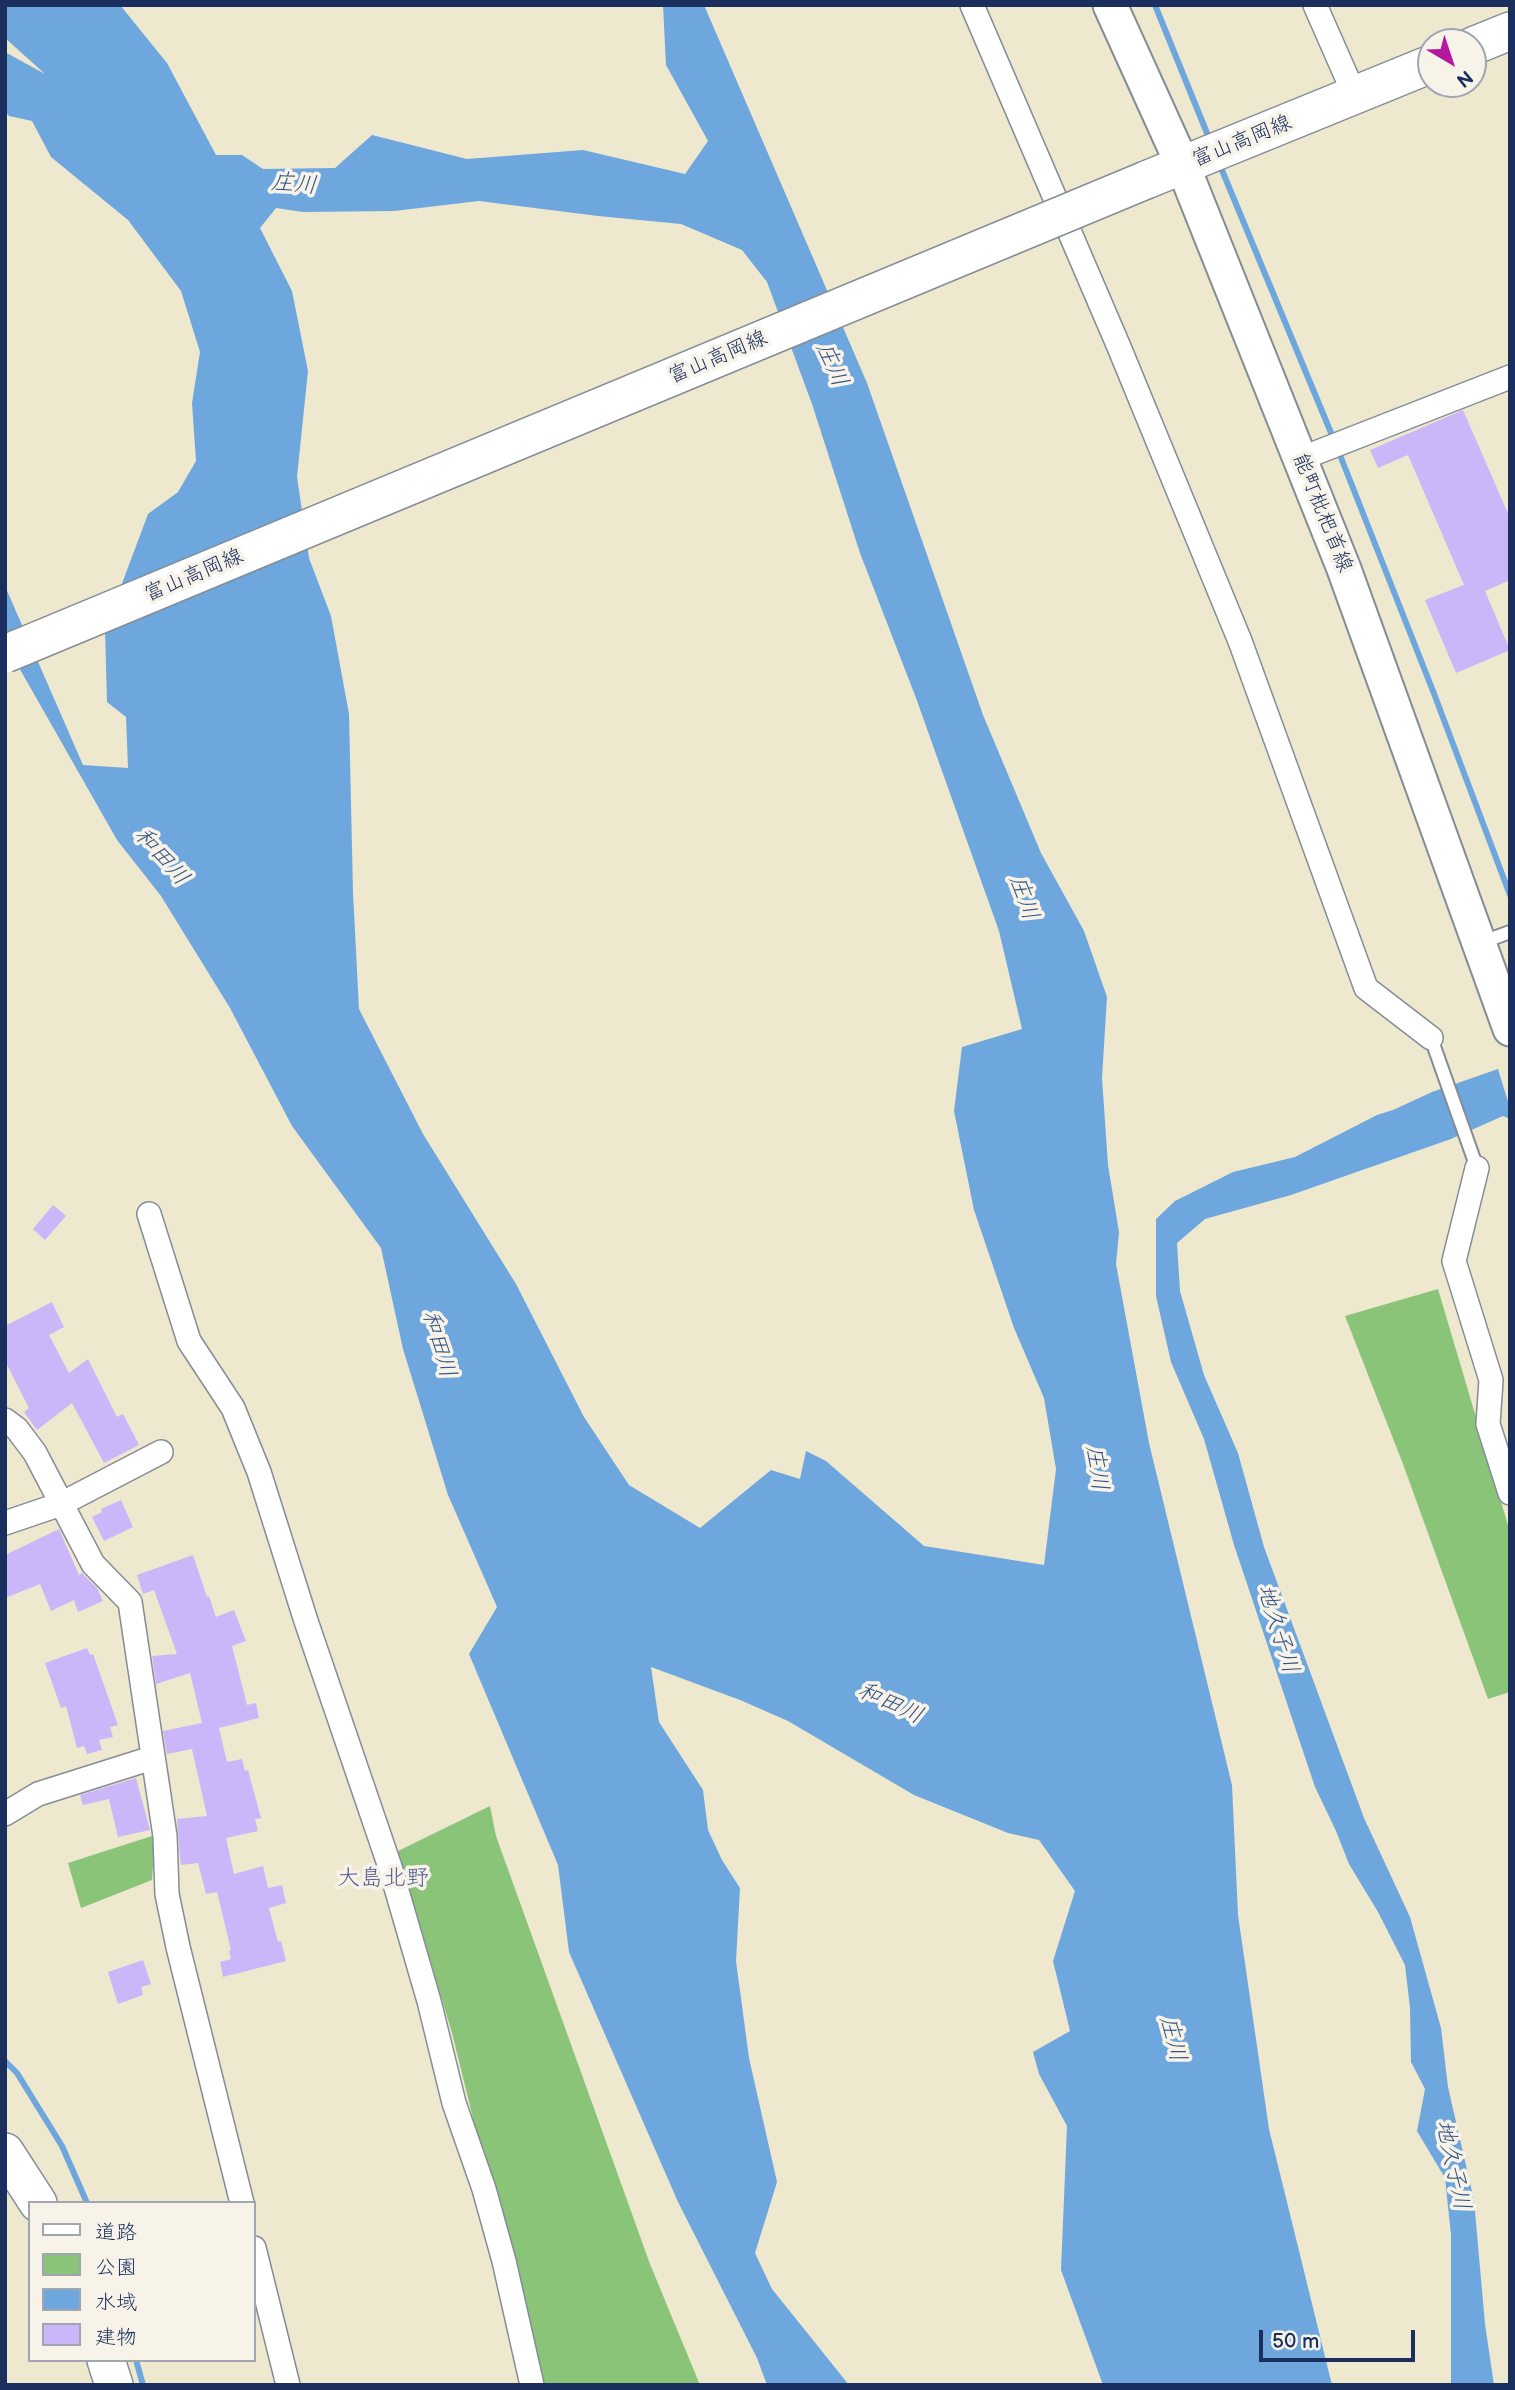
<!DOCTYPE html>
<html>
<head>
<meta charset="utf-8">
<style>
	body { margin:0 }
	#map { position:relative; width:1515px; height:2390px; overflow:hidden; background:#eee8cf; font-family:"Balsamiq Sans","Klee One",sans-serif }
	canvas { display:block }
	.frame { position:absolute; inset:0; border:7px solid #1b2f5e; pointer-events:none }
	.legend { position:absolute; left:28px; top:2201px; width:228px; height:161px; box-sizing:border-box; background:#f7f3e8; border:2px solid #9fa5b1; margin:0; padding:9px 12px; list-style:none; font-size:21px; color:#1b2f5e }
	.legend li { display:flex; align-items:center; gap:14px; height:35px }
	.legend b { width:35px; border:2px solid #9fa5b1 }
	.north { position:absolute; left:1417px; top:28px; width:70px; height:70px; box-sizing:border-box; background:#f7f3e8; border:2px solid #9fa5b1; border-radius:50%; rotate:141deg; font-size:19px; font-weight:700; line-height:28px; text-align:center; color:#1b2f5e }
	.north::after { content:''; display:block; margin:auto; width:24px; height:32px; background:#b5179e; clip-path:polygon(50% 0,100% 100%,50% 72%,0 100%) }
	.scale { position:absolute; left:1259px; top:2330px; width:156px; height:32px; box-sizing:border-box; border:4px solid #1b2f5e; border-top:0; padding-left:9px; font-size:21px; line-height:24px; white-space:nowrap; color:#1b2f5e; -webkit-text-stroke:5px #f7f3e8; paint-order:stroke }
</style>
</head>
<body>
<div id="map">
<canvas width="1515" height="2390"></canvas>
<div class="frame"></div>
<ul class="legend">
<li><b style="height:9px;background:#fff"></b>道路</li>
<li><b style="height:19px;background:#8ac479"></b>公園</li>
<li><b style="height:19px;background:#6ea7de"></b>水域</li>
<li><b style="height:19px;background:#ccb6fa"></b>建物</li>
</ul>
<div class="north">N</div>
<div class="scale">50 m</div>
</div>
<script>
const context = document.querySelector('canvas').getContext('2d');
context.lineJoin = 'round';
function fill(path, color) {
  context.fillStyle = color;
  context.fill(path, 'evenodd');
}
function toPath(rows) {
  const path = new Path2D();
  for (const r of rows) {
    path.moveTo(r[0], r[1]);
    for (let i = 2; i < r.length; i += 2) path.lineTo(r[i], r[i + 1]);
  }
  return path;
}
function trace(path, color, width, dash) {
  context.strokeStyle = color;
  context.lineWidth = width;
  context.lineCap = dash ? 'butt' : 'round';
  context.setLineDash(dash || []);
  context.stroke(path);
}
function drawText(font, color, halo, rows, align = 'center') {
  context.font = font + ' "Balsamiq Sans","Klee One",sans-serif';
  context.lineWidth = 7;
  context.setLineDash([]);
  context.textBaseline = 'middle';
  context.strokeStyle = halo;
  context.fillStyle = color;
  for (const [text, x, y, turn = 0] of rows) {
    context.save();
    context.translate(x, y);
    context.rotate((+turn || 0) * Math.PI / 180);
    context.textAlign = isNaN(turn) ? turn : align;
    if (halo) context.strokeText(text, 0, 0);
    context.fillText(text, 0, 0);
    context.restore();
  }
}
const green = toPath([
	[1438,1289,1510,1532,1510,1692,1488,1699,1403,1464,1345,1316],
	[490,1806,496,1836,650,2264,700,2385,539,2385,452,2033,398,1851],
	[155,1835,152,1880,81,1908,68,1863]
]);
const water = toPath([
	[5,5,120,5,167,63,216,155,242,155,263,169,335,168,372,135,467,159,583,150,685,174,708,141,666,65,663,5,704,5,867,383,983,715,1041,853,1084,931,1107,997,1102,1078,1108,1165,1119,1232,1116,1264,1149,1443,1232,1785,1238,1915,1269,2129,1332,2385,1103,2385,1061,2270,1067,2126,1039,2074,1033,2052,1070,2031,1053,1961,1075,1891,1039,1840,1008,1833,914,1795,788,1721,740,1700,651,1667,659,1722,703,1790,708,1830,722,1860,740,1888,736,1961,749,2058,777,2182,755,2253,772,2289,849,2385,767,2385,757,2358,678,2202,569,1952,558,1865,469,1654,497,1607,448,1495,403,1349,381,1248,292,1126,230,1008,161,896,117,840,5,643,5,586,83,765,128,768,126,717,107,702,105,629,148,514,178,492,196,461,192,403,200,352,181,291,128,220,51,157,32,121,9,116,5,111,5,52,45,74,5,38],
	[479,201,598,216,681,224,742,250,767,282,812,404,860,553,916,698,999,931,1022,1029,962,1047,954,1111,974,1210,1014,1328,1044,1398,1056,1469,1044,1565,924,1546,826,1461,806,1451,800,1479,771,1470,700,1528,629,1485,584,1417,516,1284,423,1134,359,1009,353,893,349,714,331,616,309,558,297,477,308,371,292,291,260,228,276,208,303,212,394,211],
	[1498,1069,1510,1108,1510,1119,1503,1116,1451,1139,1291,1195,1205,1219,1177,1243,1180,1291,1204,1375,1238,1453,1264,1547,1364,1818,1410,1917,1441,2028,1448,2087,1474,2200,1485,2324,1494,2385,1451,2385,1451,2235,1445,2178,1417,2131,1425,2089,1411,2062,1410,2008,1405,1965,1378,1912,1349,1864,1336,1831,1315,1787,1234,1545,1204,1439,1171,1362,1156,1296,1156,1219,1175,1201,1233,1172,1295,1157,1377,1115,1393,1110,1432,1092]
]);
const stream = toPath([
	[1155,5,1211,143],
	[1219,163,1334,440],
	[1338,450,1433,691,1510,895],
	[5,2061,17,2073,62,2146,87,2203],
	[136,2360,143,2385]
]);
const building = toPath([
	[1463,410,1510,518,1510,580,1485,591,1510,650,1456,673,1425,600,1464,585,1408,455,1378,468,1370,450],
	[53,1205,66,1216,45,1240,33,1229],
	[52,1302,64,1327,49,1335,69,1373,88,1359,117,1417,123,1414,139,1445,104,1463,72,1403,37,1430,24,1412,29,1408,5,1361,5,1326],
	[121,1500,133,1527,104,1541,92,1517,102,1512,101,1509],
	[59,1529,79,1575,82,1573,97,1588,103,1601,78,1612,74,1600,51,1611,40,1584,5,1598,5,1555],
	[193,1555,207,1597,209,1596,216,1617,234,1610,246,1641,232,1646,247,1705,256,1703,259,1718,219,1728,227,1762,242,1759,245,1771,248,1770,261,1818,255,1819,258,1831,226,1838,234,1874,263,1866,268,1888,282,1885,286,1903,269,1908,278,1942,281,1941,286,1961,223,1977,220,1962,231,1959,229,1951,231,1950,217,1892,206,1894,198,1863,181,1865,180,1858,177,1819,207,1816,192,1749,167,1754,163,1731,202,1723,190,1673,156,1684,152,1656,177,1654,154,1590,143,1594,137,1575],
	[87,1648,90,1655,93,1654,118,1725,110,1727,113,1737,99,1740,102,1750,87,1754,84,1746,77,1748,66,1706,61,1708,45,1663],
	[136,1778,150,1830,118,1837,109,1799,83,1805,80,1795],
	[143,1960,151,1984,141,1987,143,1995,118,2004,108,1972]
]);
const service = toPath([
	[1480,943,1510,932],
	[1431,1038,1477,1168]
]);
const minor = toPath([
	[972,5,1119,347,1240,641,1366,988,1431,1038],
	[1315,5,1355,96],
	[1300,459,1510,377],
	[1477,1168,1454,1261,1491,1380,1488,1424,1510,1493],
	[149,1214,189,1341,233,1408,259,1472,306,1621,390,1867,429,2001,454,2103,484,2189,504,2261,532,2385],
	[5,1420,17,1429,35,1453,93,1564,130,1602,165,1836,167,1894,178,1947,242,2203],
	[5,1523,61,1504,161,1452],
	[5,1814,38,1794,152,1758],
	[254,2248,288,2385]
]);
const secondary = toPath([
	[1110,5,1183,166,1344,569,1510,1029]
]);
const primary = toPath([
	[1473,46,1510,31],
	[1146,180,1431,64],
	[5,2152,38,2203],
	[106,2360,114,2385]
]);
const primaryBridge = toPath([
	[5,654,1146,180]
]);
const streetNames = [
	["富山高岡線",1242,142,-22],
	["富山高岡線",718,358,-23],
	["能町枇杷首線",1322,513,68],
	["富山高岡線",194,576,-23]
];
const waterNames = [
	["庄川",294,185,5],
	["庄川",831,365,66],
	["和田川",161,857,48],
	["庄川",1023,898,70],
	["和田川",438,1344,74],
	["庄川",1096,1468,81],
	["地久子川",1277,1629,73],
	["和田川",890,1704,25],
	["庄川",1172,2039,76],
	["地久子川",1452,2165,78]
];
const neighbourhoodNames = [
	["大島北野",383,1879]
];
fill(green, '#8ac479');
fill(water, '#6ea7de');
trace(stream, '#6ea7de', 6);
fill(building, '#ccb6fa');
trace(service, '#848c96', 16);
trace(minor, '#848c96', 26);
trace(secondary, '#848c96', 37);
trace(primary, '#848c96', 40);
trace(service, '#fff', 12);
trace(minor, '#fff', 23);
trace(secondary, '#fff', 33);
trace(primary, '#fff', 37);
trace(primaryBridge, '#848c96', 40, []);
trace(primaryBridge, '#fff', 37);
drawText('21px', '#1b2f5e', '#f7f3e8', streetNames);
drawText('italic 23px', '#345384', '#f7f3e8', waterNames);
drawText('23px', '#595e95', '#f7f3e8', neighbourhoodNames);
</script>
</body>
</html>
